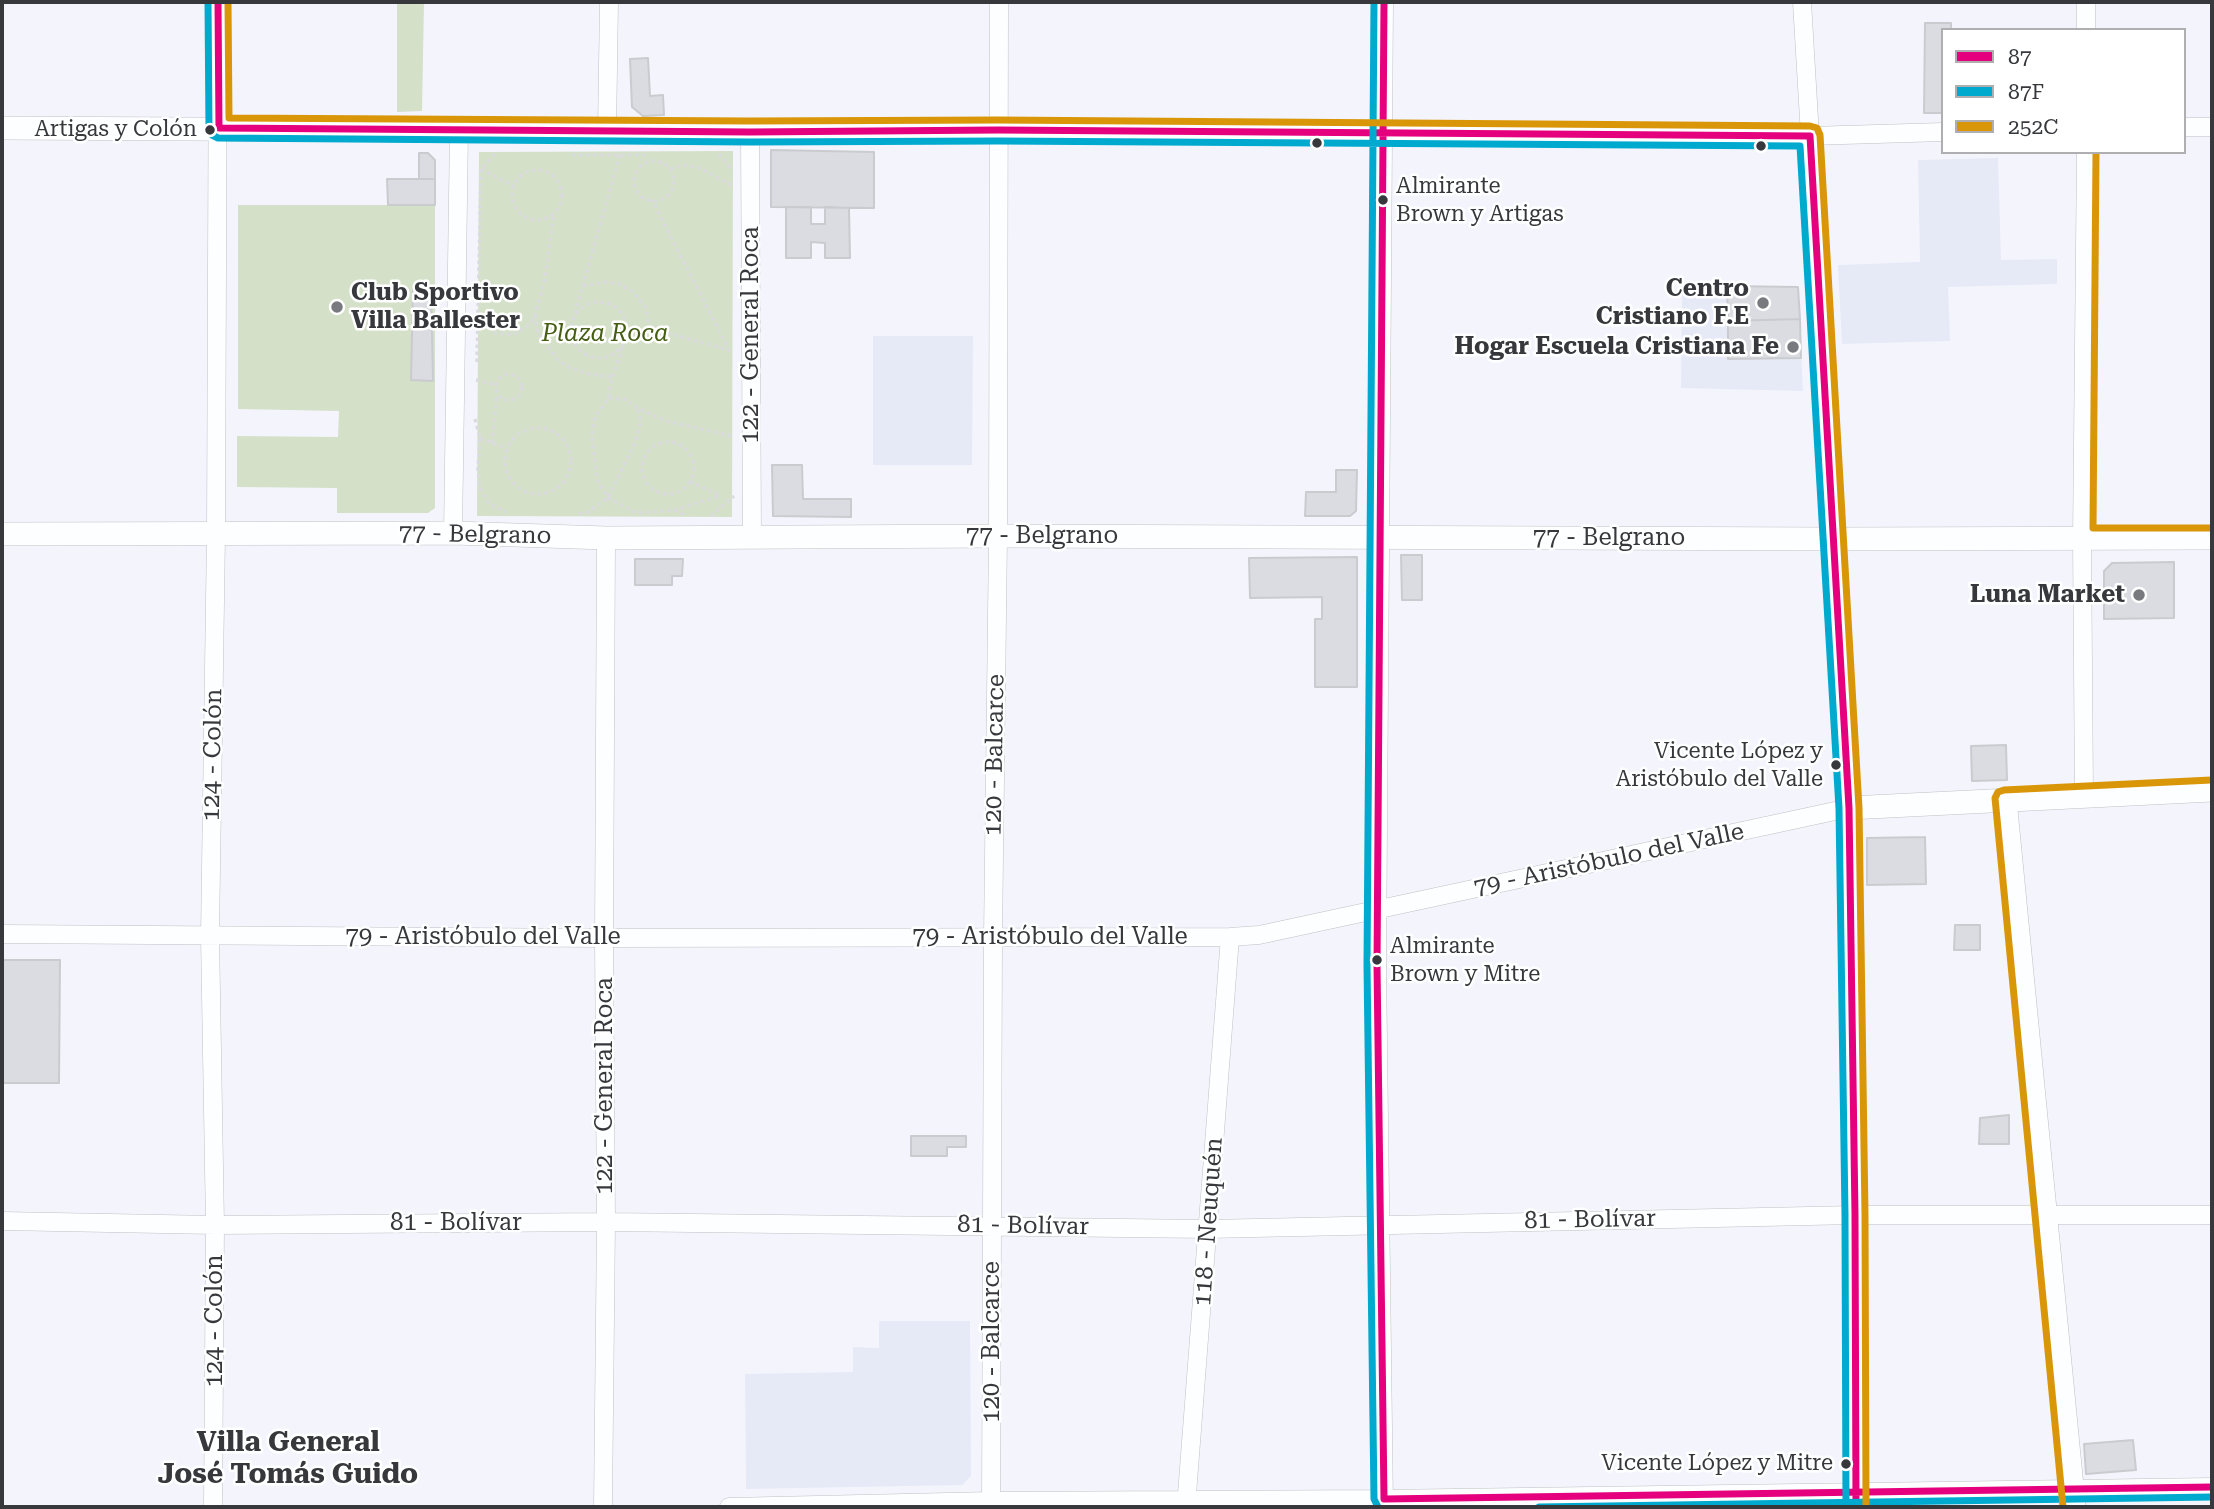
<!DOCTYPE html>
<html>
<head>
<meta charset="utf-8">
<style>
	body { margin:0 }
	#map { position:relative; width:2214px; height:1509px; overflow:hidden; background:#f4f5fc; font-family:"Roboto Serif",serif }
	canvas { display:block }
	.frame { position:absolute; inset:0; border:4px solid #36383c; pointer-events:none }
	.legend { position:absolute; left:1941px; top:28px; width:245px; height:126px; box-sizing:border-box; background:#fff; border:2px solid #afafb1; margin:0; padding:9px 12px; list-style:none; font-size:21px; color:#36383c }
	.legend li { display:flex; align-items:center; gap:14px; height:35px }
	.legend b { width:35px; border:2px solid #afafb1 }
</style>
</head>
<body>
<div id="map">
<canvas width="2214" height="1509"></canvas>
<div class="frame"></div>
<ul class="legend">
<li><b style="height:9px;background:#e5007d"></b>87</li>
<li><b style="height:9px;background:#00a9ce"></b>87F</li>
<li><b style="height:9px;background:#da9609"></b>252C</li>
</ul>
</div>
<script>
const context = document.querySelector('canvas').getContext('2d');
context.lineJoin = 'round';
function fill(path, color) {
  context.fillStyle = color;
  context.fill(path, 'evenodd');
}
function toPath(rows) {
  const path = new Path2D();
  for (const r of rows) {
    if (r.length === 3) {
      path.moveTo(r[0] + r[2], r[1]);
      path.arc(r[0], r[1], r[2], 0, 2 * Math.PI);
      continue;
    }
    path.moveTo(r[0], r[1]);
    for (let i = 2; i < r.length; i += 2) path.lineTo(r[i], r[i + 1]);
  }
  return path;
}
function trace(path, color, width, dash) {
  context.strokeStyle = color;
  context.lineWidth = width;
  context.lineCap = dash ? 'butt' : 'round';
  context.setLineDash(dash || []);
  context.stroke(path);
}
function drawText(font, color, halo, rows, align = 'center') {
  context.font = font + ' "Roboto Serif",serif';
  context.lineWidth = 5;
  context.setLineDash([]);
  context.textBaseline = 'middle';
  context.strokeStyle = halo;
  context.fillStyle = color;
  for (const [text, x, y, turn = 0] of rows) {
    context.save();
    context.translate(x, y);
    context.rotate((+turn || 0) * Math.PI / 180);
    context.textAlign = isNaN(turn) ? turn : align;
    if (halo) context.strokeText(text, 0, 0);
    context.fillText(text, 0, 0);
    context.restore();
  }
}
const built = toPath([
	[1998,158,2001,260,2057,259,2057,284,1948,287,1950,341,1842,344,1838,265,1920,262,1918,160],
	[1682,286,1798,287,1803,391,1681,388],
	[873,336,973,336,972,465,873,465],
	[879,1321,970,1321,971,1476,962,1485,746,1489,745,1374,853,1372,853,1347,879,1348]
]);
const green = toPath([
	[397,2,424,2,422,111,397,112],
	[733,151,732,517,477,516,479,152],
	[238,205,435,205,435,508,428,513,337,513,337,488,237,487,237,436,338,437,339,411,238,409]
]);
const building = toPath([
	[1925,23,1951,23,1951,30,1943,30,1943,113,1924,113,1925,23],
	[648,58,650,96,663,95,664,115,643,116,632,107,630,59,648,58],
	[771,150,874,152,874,208,771,207,771,150],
	[419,153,428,153,435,160,435,179,419,179,419,153],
	[387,179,435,179,435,205,388,205,387,179],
	[786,207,811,207,811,224,825,224,825,207,849,208,850,258,825,258,825,243,811,242,811,258,786,258,786,207],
	[1727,286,1798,287,1800,319,1728,321,1727,286],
	[413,289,431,290,433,381,411,380,413,289],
	[1800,319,1801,358,1728,359,1728,321,1800,319],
	[772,465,802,465,803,499,851,499,851,517,773,516,772,465],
	[1336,470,1357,470,1356,511,1350,516,1305,516,1306,492,1336,492,1336,470],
	[1401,555,1422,555,1422,600,1402,600,1401,555],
	[1357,557,1357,687,1315,687,1315,619,1322,619,1322,597,1250,598,1249,558,1357,557],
	[635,559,683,559,682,576,672,576,672,585,635,585,635,559],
	[2174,562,2174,618,2104,619,2104,571,2112,563,2174,562],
	[2006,745,2007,780,1972,781,1971,746,2006,745],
	[1925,837,1926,884,1867,885,1867,838,1925,837],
	[1955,925,1980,925,1980,950,1954,950,1955,925],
	[2,960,60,960,59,1083,2,1083,2,960],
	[2009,1115,2009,1144,1979,1144,1980,1118,2009,1115],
	[911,1136,966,1136,966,1147,947,1147,947,1156,911,1156,911,1136],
	[2133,1440,2136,1470,2086,1474,2084,1444,2133,1440]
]);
const path = toPath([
	[719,154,732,170],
	[572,155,645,155],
	[654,181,20],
	[481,169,513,186],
	[670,169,683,165,699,168,733,186],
	[537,195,25],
	[583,286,605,282,619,284,633,292,646,308,649,328,729,350,652,200],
	[599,330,28],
	[575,313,620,155],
	[535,315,538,333,558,360,568,367,589,374,613,377],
	[479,317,495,333,513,335,529,325,535,315,545,279,554,214],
	[623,347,610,385,609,398,595,417,592,436,597,479,608,498,637,513,674,510,720,496],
	[477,362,481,169,495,154,498,154],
	[509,387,13],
	[476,380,496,385],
	[609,398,625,399,637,408,666,421,732,436],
	[475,419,480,438,478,469,480,488,489,504,506,512],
	[538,461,33],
	[480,438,507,449],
	[668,468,26],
	[492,443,497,395],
	[690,481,720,496],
	[674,510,685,515],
	[579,514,588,512,608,498,635,443,641,421,637,408],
	[711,516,734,496]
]);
const minor = toPath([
	[1384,2,1377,965,1384,1507],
	[1802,2,1810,136,1943,132],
	[2086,2,2086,30],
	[2184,127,2212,127],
	[607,131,609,2],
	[750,132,752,538],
	[453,533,459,131],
	[2084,795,2082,539,2086,152],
	[2,934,604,938,1230,937,1259,935,1849,808,1855,1215,1856,1507],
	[2,1221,215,1225,606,1222,1208,1229,1855,1215,2212,1215],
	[213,1507,215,1225,210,936,216,534,218,2],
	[603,1507,606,1222,604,938,606,538],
	[729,1507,992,1501,1384,1499,2212,1487],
	[991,1507,993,937,998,536,999,2],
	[1186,1507,1230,937]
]);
const tertiary = toPath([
	[2,128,750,132,998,130,1810,136,1849,808,2212,790],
	[2,534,453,533,606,538,998,536,1834,539,2212,538],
	[2005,800,2074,1507]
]);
const bus1 = toPath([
	[218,2,219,128,750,132,998,130,1810,136,1849,808,1855,1215,1856,1507],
	[1384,2,1377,965,1384,1499,2212,1487]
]);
const bus2 = toPath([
	[208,2,209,129,212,135,218,138,750,142,998,141,1800,146,1839,808,1845,1215,1846,1507],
	[1374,2,1367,965,1374,1499,1378,1507],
	[1539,1507,2212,1497]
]);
const bus3 = toPath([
	[228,2,229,118,750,121,998,120,1810,126,1817,128,1820,135,1859,808,1865,1215,1866,1507],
	[2096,152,2093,528,2212,528],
	[2063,1507,1995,798,1998,792,2004,790,2211,780]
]);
const markers = [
	[210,130,6,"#36383c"],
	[1317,143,6,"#36383c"],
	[1761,146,6,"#36383c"],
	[1383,200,6,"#36383c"],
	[1763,303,7,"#787a7f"],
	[337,307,7,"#787a7f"],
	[1793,347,7,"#787a7f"],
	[2139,595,7,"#787a7f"],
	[1836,765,6,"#36383c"],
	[1377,960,6,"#36383c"],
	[1846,1464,6,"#36383c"]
];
const busNames = [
	["Artigas y Colón",197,130],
	["Almirante",1396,187,"left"],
	["Brown y Artigas",1396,215,"left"],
	["Vicente López y",1823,752],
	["Aristóbulo del Valle",1823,780],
	["Almirante",1390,947,"left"],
	["Brown y Mitre",1390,975,"left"],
	["Vicente López y Mitre",1833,1464]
];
const poiNames = [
	["Centro",1749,289],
	["Cristiano F.E",1749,317],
	["Club Sportivo",351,293,"left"],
	["Villa Ballester",351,321,"left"],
	["Hogar Escuela Cristiana Fe",1779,347],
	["Luna Market",2125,595]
];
const parkNames = [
	["Plaza Roca",605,334]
];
const streetNames = [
	["122 - General Roca",751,335,-90],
	["77 - Belgrano",475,535,1],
	["77 - Belgrano",1042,536],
	["77 - Belgrano",1609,538],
	["124 - Colón",213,755,-89],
	["120 - Balcarce",995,755,-89],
	["79 - Aristóbulo del Valle",1609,860,-12],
	["79 - Aristóbulo del Valle",483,937],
	["79 - Aristóbulo del Valle",1050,937],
	["122 - General Roca",605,1086,-90],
	["81 - Bolívar",1590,1220,-1],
	["118 - Neuquén",1209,1222,-86],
	["81 - Bolívar",456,1223],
	["81 - Bolívar",1023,1226,1],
	["124 - Colón",215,1321,-90],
	["120 - Balcarce",992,1342,-90]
];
const quarterNames = [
	["Villa General",288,1443],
	["José Tomás Guido",288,1475]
];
fill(built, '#e6eaf7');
fill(green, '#d4e0c8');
fill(building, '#dbdce1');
trace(building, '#cacbcf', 2);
trace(minor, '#bec0c4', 19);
trace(tertiary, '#bec0c4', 24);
trace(path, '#dadbdd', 3.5, [3.5, 3.5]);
trace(minor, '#fdfeff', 18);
trace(tertiary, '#fdfeff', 23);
trace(bus1, '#e5007d', 7);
trace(bus2, '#00a9ce', 7);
trace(bus3, '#da9609', 7);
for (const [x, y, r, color] of markers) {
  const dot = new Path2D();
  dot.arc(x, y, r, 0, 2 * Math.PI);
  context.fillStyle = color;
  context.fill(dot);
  trace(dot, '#fff', 2.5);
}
drawText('22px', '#36383c', '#fff', busNames, 'right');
drawText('bold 24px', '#36383c', '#fff', poiNames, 'right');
drawText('italic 24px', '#455e14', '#fff', parkNames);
drawText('24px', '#36383c', '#fff', streetNames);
drawText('bold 28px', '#36383c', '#fff', quarterNames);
</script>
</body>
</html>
